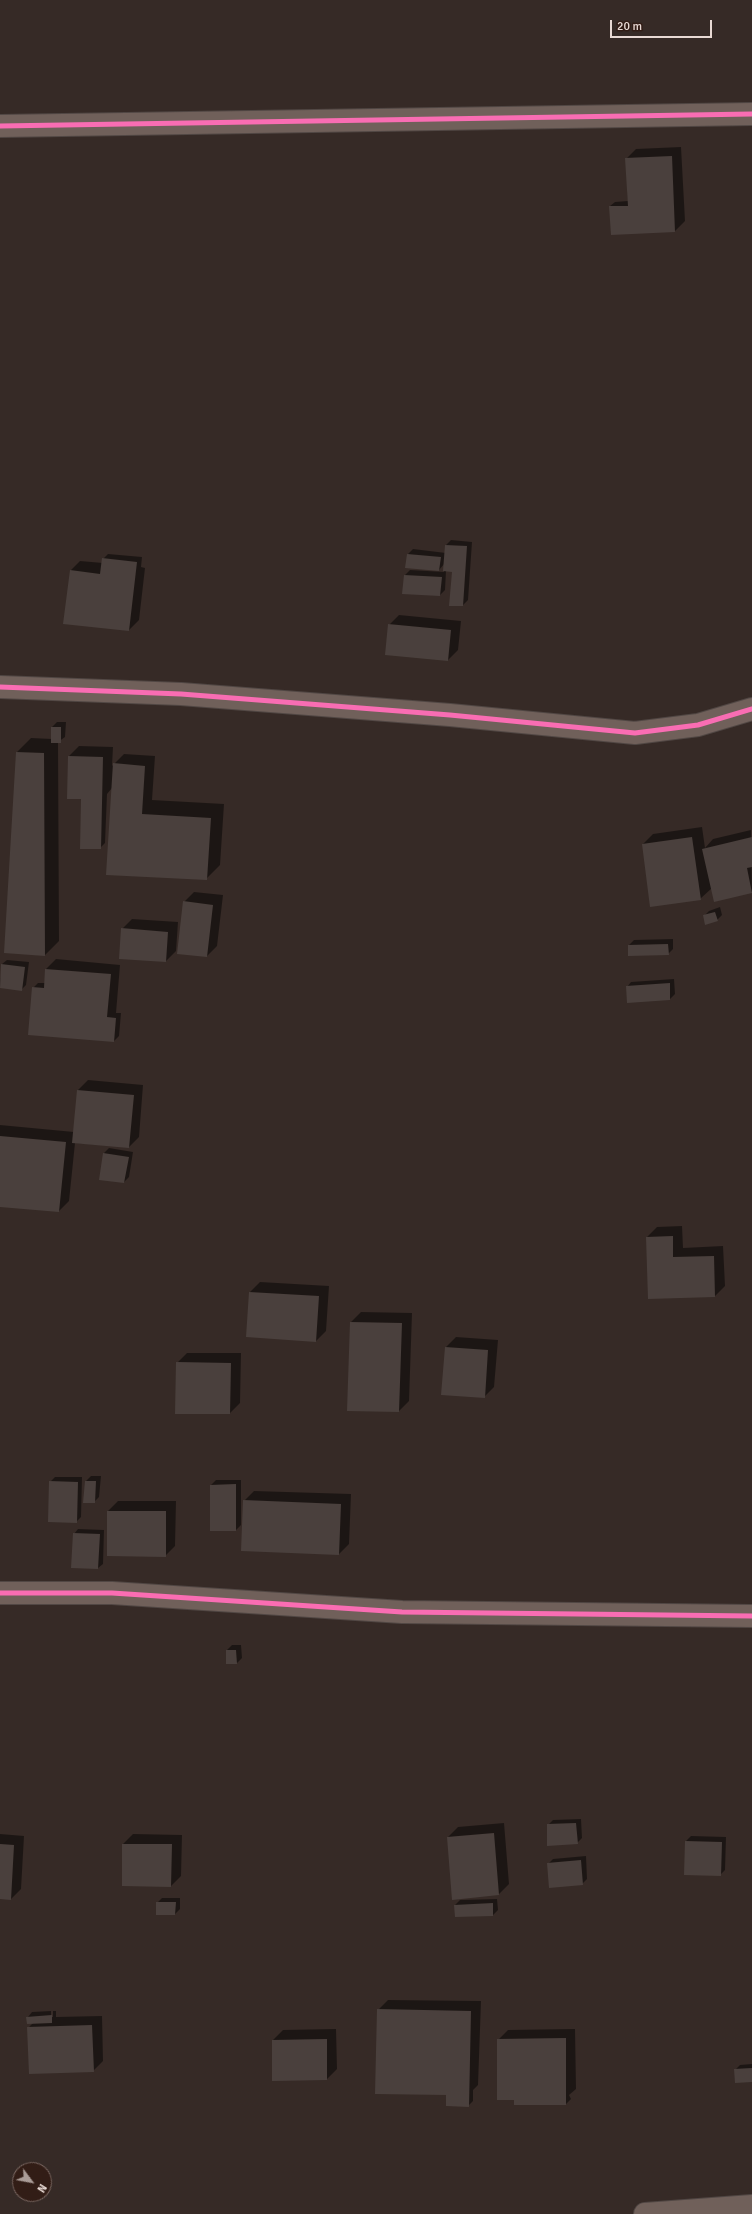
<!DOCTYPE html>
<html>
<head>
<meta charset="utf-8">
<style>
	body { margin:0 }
	#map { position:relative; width:752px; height:2214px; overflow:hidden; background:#362a26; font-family:Signika,sans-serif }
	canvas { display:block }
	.north { position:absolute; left:12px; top:2162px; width:40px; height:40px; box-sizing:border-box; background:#321d16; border:1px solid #7b6862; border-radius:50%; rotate:122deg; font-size:11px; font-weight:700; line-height:16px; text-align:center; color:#e8d9d4 }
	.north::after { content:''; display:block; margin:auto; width:14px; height:18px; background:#aa9c97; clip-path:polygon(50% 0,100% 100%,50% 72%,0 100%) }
	.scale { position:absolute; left:610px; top:20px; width:102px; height:18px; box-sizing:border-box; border:2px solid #e8d9d4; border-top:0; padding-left:5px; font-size:12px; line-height:14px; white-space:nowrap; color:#e8d9d4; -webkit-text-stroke:3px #321d16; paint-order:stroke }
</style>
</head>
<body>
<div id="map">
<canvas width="752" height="2214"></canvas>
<div class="north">N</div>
<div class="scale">20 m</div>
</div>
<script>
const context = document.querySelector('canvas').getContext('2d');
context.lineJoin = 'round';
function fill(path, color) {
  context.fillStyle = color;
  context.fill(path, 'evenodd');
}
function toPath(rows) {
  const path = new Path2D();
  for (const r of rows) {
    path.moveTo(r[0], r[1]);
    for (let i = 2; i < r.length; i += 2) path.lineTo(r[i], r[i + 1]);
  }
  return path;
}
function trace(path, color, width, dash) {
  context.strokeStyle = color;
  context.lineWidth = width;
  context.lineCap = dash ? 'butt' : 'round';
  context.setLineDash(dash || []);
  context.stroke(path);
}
const shadow = toPath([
	[681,147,685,221,675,231,610,206,615,202,628,201,626,159,636,149],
	[451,540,472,542,468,600,463,605,453,571,446,571,445,590,440,595,404,593,405,575,410,570,444,572,445,563,439,570,408,554,413,549,446,553,446,545],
	[108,554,142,557,141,567,145,568,139,620,129,630,70,571,80,561,103,563,103,559],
	[399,615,461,621,458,650,448,660,389,625],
	[57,722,66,722,65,737,58,742,59,941,45,955,5,952,17,752,31,738,52,739,52,727],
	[79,746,113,747,112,766,124,754,155,756,152,800,224,804,220,865,206,879,112,788,107,794,105,843,100,848,82,800,69,756],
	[702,827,705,848,713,839,751,830,752,892,715,901,712,888,700,899,643,844,653,834],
	[194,892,223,895,217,946,207,956,184,902],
	[720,907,722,915,717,920,704,916,709,911],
	[132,919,178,922,176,951,166,961,122,929],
	[673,939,673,949,668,954,629,945,634,940],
	[56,959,120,965,116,1013,121,1013,119,1036,114,1041,33,988,38,983,45,983,46,969],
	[7,960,29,962,26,985,21,990,0,987,2,964],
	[674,979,675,994,670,999,627,987,631,982],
	[88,1080,143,1085,139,1137,129,1147,75,1143,69,1201,59,1211,0,1205,0,1125,74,1132,78,1090],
	[109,1148,133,1152,129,1177,124,1182,104,1153],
	[682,1226,683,1248,723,1246,725,1286,715,1296,647,1237,657,1227],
	[260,1282,329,1286,326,1331,316,1341,247,1336,250,1292],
	[361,1312,412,1313,409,1401,399,1411,351,1322],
	[456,1337,498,1340,494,1387,484,1397,446,1347],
	[187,1353,241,1353,240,1403,230,1413,177,1363],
	[91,1476,101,1476,99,1497,94,1502,86,1481],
	[55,1477,82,1477,81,1517,76,1522,50,1482],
	[216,1480,241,1480,241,1525,236,1530,211,1530,211,1485],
	[254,1491,351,1494,349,1544,339,1554,244,1501],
	[118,1501,176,1501,175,1546,165,1556,108,1555,108,1511],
	[78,1529,104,1530,103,1564,98,1568,74,1534],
	[232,1645,241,1645,242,1658,237,1663,227,1650],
	[581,1819,582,1838,577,1843,548,1825,553,1820],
	[504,1823,509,1884,499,1894,453,1899,448,1837,458,1827],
	[0,1834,24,1836,21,1889,11,1899,0,1898],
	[133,1834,182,1835,181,1876,171,1886,123,1844],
	[691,1836,726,1837,725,1870,720,1875,686,1841],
	[586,1856,587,1879,582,1884,548,1864,553,1859],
	[162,1898,180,1898,180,1909,175,1914,157,1903],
	[497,1899,498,1910,493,1915,456,1916,455,1905,460,1900],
	[388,2000,481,2001,478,2085,473,2090,473,2101,468,2106,447,2095,378,2010],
	[51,2011,51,2017,53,2017,53,2011,56,2011,56,2017,102,2016,103,2061,93,2071,28,2028,33,2023,28,2017,32,2012],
	[336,2029,337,2069,327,2079,273,2040,283,2030],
	[575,2029,576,2089,569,2095,571,2099,566,2104,515,2099,498,2040,508,2030],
	[752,2064,752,2081,735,2070,740,2065]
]);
const building = toPath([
	[672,156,675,232,611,235,609,206,628,206,625,158],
	[445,545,467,546,463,606,449,606,452,572,443,571],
	[407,554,441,557,439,571,405,568],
	[102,558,137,562,129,631,63,624,70,570,100,574],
	[404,575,442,577,440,596,402,594],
	[388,624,451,630,448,661,385,655],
	[51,727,61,727,61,743,51,743],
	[16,752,44,753,45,956,4,953],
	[68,756,103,757,101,849,80,849,81,799,67,799],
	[113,763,145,766,142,814,211,818,207,880,106,875],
	[692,837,701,900,650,907,642,844],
	[752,837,752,867,747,868,752,893,714,902,702,849],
	[183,901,213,905,207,957,177,954],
	[715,912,718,921,705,925,703,915],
	[121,928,168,932,166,962,119,959],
	[668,944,669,955,628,956,628,945],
	[1,964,25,967,22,991,0,988],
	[45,969,111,974,107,1017,116,1018,114,1042,28,1035,32,987,44,988],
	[670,983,670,1000,627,1003,626,986],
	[77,1090,134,1095,129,1148,72,1143],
	[0,1136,66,1142,59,1212,0,1207],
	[103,1153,129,1157,124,1183,99,1180],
	[673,1236,673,1257,714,1256,715,1297,648,1299,646,1237],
	[249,1292,319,1296,316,1342,246,1337],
	[350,1322,402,1323,399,1412,347,1411],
	[445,1347,488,1350,485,1398,441,1395],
	[176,1362,231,1363,230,1414,175,1414],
	[49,1481,78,1482,77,1523,48,1522],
	[85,1481,96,1481,95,1503,83,1503],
	[236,1484,236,1531,210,1531,210,1485],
	[243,1500,341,1504,339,1555,241,1551],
	[107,1511,166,1511,166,1557,107,1556],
	[73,1533,100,1534,98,1569,71,1568],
	[226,1650,236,1650,237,1664,226,1664],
	[576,1823,578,1844,547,1846,547,1824],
	[494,1833,499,1895,452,1900,447,1837],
	[685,1841,722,1842,721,1876,684,1875],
	[0,1844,14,1845,11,1900,0,1899],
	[122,1844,172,1844,171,1887,122,1886],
	[581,1860,583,1885,549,1888,547,1863],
	[156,1902,176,1902,175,1915,156,1915],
	[493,1903,493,1916,455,1917,454,1905],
	[377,2009,471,2011,469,2107,446,2106,446,2095,375,2094],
	[52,2015,52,2023,27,2024,26,2017],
	[92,2025,94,2072,29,2074,27,2027],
	[566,2038,566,2105,514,2105,514,2100,497,2100,497,2039],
	[327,2039,327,2080,272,2081,272,2040],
	[752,2068,752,2082,735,2083,734,2069]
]);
const street = toPath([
	[0,126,752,114],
	[0,687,181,694,450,715,635,733,698,725,752,709],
	[0,1593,112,1593,402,1612,752,1616],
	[645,2214,752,2206]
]);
const cycleway = toPath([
	[0,126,752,114],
	[0,687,181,694,450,715,635,733,698,725,752,709],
	[0,1593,112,1593,402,1612,752,1616]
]);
fill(shadow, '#0007');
fill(building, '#4a403d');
trace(street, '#514744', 24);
trace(street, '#70605a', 22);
trace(cycleway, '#f96db3', 5);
</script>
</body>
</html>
